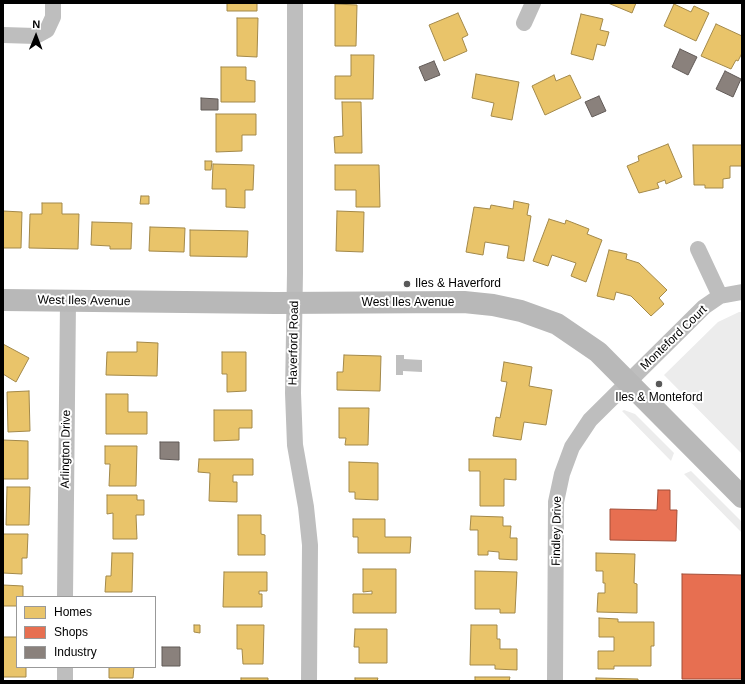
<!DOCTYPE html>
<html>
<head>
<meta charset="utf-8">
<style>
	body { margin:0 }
	#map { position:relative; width:745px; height:684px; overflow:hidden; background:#fff; font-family:Arial,sans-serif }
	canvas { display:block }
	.frame { position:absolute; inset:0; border:4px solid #000; pointer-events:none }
	.legend { position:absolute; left:16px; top:596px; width:140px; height:72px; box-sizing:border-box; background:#fff; border:1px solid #999; margin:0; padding:5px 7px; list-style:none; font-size:12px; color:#000 }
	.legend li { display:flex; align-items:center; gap:8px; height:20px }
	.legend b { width:20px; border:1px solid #999 }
	.north { position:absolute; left:16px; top:16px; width:40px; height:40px; -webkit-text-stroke:3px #fff; paint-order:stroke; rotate:1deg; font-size:11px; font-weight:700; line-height:16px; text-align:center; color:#000 }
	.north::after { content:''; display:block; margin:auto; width:14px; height:18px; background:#000; clip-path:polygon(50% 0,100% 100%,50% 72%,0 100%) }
</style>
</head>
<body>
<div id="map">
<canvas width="745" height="684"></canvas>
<div class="frame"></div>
<ul class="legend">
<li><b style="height:11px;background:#e9c46a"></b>Homes</li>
<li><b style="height:11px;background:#e76f51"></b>Shops</li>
<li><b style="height:11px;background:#8a817c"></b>Industry</li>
</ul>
<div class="north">N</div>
</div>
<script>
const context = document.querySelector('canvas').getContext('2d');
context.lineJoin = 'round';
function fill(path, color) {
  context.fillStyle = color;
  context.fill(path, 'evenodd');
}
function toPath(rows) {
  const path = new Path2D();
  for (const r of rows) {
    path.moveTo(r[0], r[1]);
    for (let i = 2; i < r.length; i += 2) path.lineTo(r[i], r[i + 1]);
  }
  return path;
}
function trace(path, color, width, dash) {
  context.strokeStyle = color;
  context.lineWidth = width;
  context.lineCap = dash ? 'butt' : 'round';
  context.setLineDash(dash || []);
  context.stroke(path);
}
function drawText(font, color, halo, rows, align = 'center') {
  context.font = font + ' Arial,sans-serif';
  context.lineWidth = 4;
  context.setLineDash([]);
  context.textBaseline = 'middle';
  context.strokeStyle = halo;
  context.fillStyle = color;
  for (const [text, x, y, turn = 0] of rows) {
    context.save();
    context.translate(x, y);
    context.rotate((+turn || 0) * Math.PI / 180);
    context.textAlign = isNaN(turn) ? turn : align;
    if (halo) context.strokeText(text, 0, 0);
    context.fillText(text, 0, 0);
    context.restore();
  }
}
const green = toPath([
	[739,312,742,312,742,454,664,375,718,322],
	[624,410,635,414,674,453,671,461,622,411],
	[691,471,742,522,742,533,684,474]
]);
const water = toPath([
	[396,355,404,355,404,359,422,360,422,372,403,371,403,375,396,375]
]);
const homes = toPath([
	[227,3,257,3,257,11,227,11,227,3],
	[608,3,636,3,632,13,608,3],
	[335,4,357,5,356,46,335,46,335,4],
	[674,4,691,12,694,6,709,13,696,41,664,26,674,4],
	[458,13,468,35,462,38,467,51,444,61,429,25,458,13],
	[581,14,603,19,600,30,609,32,605,46,597,44,593,60,571,54,581,14],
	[237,18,258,18,257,57,237,56,237,18],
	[716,24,742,36,742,53,738,61,736,60,731,69,701,56,716,24],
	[351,55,374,55,373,99,335,99,335,76,351,76,351,55],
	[221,67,246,67,246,80,255,81,255,102,221,102,221,67],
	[476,74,519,82,512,120,491,116,494,103,472,98,476,74],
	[554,75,556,81,570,75,581,98,545,115,532,86,554,75],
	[342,102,361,102,362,153,335,153,334,137,343,136,342,102],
	[216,114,256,114,256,135,242,135,242,151,216,152,216,114],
	[668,144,682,177,666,184,665,180,657,183,659,188,639,193,627,166,639,161,638,156,668,144],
	[693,145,742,145,742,166,730,166,730,178,723,179,723,188,705,188,705,185,694,185,693,145],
	[205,161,212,161,211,170,205,170,205,161],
	[213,164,254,165,253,190,245,190,245,208,226,207,226,189,212,189,213,164],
	[335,165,379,165,380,207,356,207,356,190,335,190,335,165],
	[141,196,149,196,149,204,140,204,141,196],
	[514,201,529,204,527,215,531,216,524,261,507,258,509,246,485,242,483,255,466,252,474,207,490,209,491,205,513,209,514,201],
	[42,203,62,203,62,214,79,214,78,249,29,248,30,214,42,214,42,203],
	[3,211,22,212,21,248,3,248,3,211],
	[337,211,364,212,363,252,336,251,337,211],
	[549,219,565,224,566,220,589,229,587,234,602,240,586,282,571,276,576,263,552,255,548,266,533,261,549,219],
	[92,222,132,223,131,249,110,249,110,246,91,245,92,222],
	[150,227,185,228,184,252,149,251,150,227],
	[190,230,248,231,247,257,190,256,190,230],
	[609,250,627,254,626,259,639,263,667,290,659,298,664,304,651,316,631,296,616,292,614,300,597,296,609,250],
	[137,342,158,343,157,376,106,375,107,352,137,352,137,342],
	[3,344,29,358,16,382,3,374,3,344],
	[222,352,246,352,246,391,227,392,227,374,222,374,222,352],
	[344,355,381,356,380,391,337,390,337,372,343,372,344,355],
	[504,362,532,367,529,386,552,390,546,425,524,422,521,440,493,436,496,417,500,418,507,382,501,381,504,362],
	[29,391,30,431,8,432,7,392,29,391],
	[106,394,128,394,128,412,147,412,147,434,106,434,106,394],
	[339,408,369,408,368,445,345,445,346,438,339,438,339,408],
	[214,410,252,410,252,428,239,428,239,440,214,441,214,410],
	[3,440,28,441,28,479,3,479,3,440],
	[105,446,137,446,136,486,109,486,110,464,105,464,105,446],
	[199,459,253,459,253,475,233,475,233,482,237,482,237,502,209,501,210,473,198,472,199,459],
	[469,459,516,459,516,480,504,479,504,506,480,506,480,471,469,471,469,459],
	[349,462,378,463,378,500,355,499,355,492,349,492,349,462],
	[7,487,30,487,29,525,6,525,7,487],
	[107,495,137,495,137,500,144,500,144,515,136,515,137,539,113,539,113,513,107,514,107,495],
	[238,515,261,515,261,534,265,535,265,555,238,555,238,515],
	[471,516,503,517,503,526,511,526,510,538,517,538,517,560,499,559,499,552,488,551,488,555,478,555,478,530,470,530,471,516],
	[353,519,385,519,385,537,411,537,410,553,358,553,358,537,353,537,353,519],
	[3,534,28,534,27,558,22,558,22,574,3,573,3,534],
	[112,553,133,553,132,592,105,592,106,576,111,576,112,553],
	[596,553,635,554,634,583,637,584,637,613,597,612,598,593,605,593,605,583,603,583,603,571,596,571,596,553],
	[363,569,396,569,396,613,353,613,353,594,372,594,372,591,363,592,363,569],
	[475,571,517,572,515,613,500,613,500,609,475,609,475,571],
	[224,572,267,572,267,591,259,591,259,594,262,594,262,607,223,607,224,572],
	[3,585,23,586,23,597,17,597,17,606,3,606,3,585],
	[599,618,618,619,618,622,654,622,654,646,651,646,651,666,614,666,614,669,598,669,598,651,614,651,614,637,599,637,599,618],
	[194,625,200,625,200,633,194,632,194,625],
	[237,625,264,625,263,664,243,664,242,649,237,649,237,625],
	[471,625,497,625,497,639,500,639,500,649,517,649,517,670,495,669,495,665,470,665,471,625],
	[355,629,387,629,387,663,359,663,359,647,354,647,355,629],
	[3,637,17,637,17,667,26,667,26,677,3,677,3,637],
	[109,667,134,667,133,678,109,678,109,667],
	[475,677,510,677,509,681,475,681,475,677],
	[241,678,268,678,268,681,241,681,241,678],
	[355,678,378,678,377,681,355,681,355,678],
	[596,678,638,679,638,681,596,681,596,678]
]);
const shops = toPath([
	[658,490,670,490,670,510,677,510,676,541,610,540,610,509,657,510,658,490],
	[682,574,742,575,742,679,682,679,682,574]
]);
const industry = toPath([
	[680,49,697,57,688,75,672,67,680,49],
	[434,61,440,75,425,81,419,67,434,61],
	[725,71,741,79,733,97,716,89,725,71],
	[599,96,606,111,592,117,585,102,599,96],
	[201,98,218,99,218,110,201,110,201,98],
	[160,442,179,442,179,460,160,459,160,442],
	[162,647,180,647,180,666,162,666,162,647]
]);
const street = toPath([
	[295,3,295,273,293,393,295,445,306,507,310,545,309,681],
	[524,23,533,3],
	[47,30,53,17,53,3],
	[3,35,36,36,47,30],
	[698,249,720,296],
	[65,597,68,301],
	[65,681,65,667],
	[555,681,556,502,562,474,572,447,590,420,704,307,720,296,742,292]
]);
const secondary = toPath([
	[3,300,275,303,464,302,493,305,521,311,557,324,598,352,742,497]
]);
const markers = [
	[407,284,4,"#595959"],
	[659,384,4,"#595959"]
];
const poiNames = [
	["Iles & Haverford",415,284],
	["Iles & Monteford",659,398,"center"]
];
const streetNames = [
	["West Iles Avenue",84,301,1],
	["West Iles Avenue",408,303],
	["Monteford Court",674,338,-44],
	["Haverford Road",294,343,-89],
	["Arlington Drive",66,449,-89],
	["Findley Drive",557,531,-89]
];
fill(green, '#ececec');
fill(water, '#bfbfbf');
fill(homes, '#e9c46a');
trace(homes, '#a3894a', 1);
fill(shops, '#e76f51');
trace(shops, '#a24e39', 1);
fill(industry, '#8a817c');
trace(industry, '#615a57', 1);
trace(street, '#bebebe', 16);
trace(secondary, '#b8b8b8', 22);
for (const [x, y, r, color] of markers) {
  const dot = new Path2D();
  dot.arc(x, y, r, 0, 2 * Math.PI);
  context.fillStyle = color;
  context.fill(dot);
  trace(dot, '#fff', 1.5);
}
drawText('12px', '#000', '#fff', poiNames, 'left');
drawText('12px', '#000', '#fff', streetNames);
</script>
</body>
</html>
